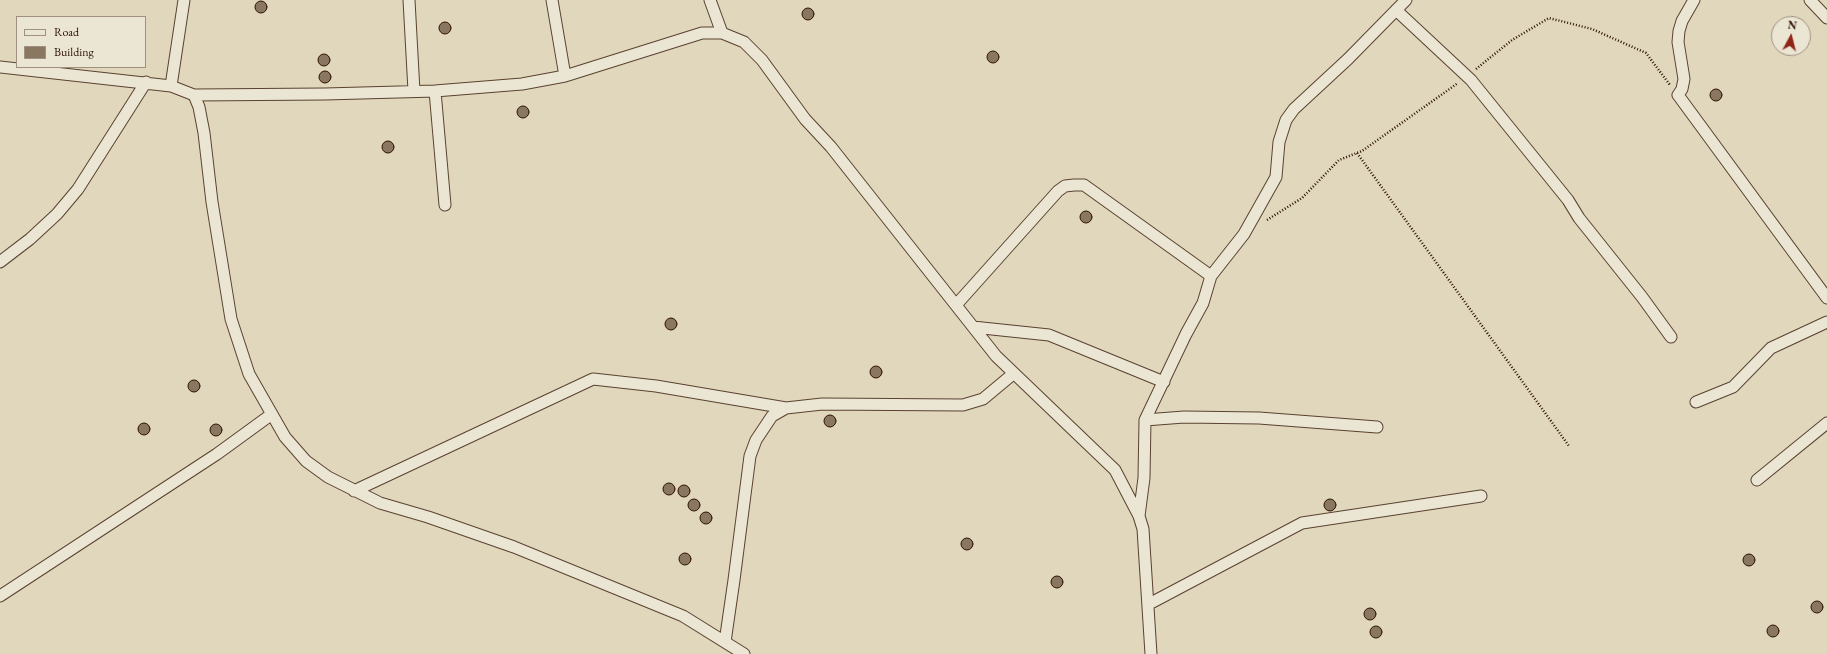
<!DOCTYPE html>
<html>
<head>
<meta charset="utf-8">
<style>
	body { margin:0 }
	#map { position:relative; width:1827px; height:654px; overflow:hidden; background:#e0d7bd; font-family:"EB Garamond",serif }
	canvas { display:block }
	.legend { position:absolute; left:16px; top:16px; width:130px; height:52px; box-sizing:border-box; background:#ebe5d4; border:1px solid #9f907f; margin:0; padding:5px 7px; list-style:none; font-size:12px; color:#2d1000 }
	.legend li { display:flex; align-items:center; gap:8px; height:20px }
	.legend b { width:20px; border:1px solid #9f907f }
	.north { position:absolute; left:1771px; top:16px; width:40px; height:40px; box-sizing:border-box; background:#ebe5d4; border:1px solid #9f907f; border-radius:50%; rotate:7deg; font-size:11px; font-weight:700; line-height:16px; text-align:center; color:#2d1000 }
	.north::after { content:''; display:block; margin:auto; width:14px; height:18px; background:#8f2418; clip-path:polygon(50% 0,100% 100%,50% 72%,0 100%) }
</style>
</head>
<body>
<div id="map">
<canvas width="1827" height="654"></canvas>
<ul class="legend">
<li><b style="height:5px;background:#ebe5d4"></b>Road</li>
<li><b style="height:11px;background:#8a7762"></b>Building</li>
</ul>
<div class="north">N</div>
</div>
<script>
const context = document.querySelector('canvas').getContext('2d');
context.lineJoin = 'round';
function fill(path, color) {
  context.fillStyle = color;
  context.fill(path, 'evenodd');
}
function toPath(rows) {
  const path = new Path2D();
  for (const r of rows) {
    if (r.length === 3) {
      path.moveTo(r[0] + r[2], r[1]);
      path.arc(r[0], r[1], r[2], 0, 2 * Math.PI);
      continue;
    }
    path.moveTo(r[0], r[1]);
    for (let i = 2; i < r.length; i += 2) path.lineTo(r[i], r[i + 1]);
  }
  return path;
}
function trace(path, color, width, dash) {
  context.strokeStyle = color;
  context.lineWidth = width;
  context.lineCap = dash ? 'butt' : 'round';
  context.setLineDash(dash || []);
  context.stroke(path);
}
const building = toPath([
	[261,7,6],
	[808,14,6],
	[445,28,6],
	[993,57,6],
	[324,60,6],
	[325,77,6],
	[1716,95,6],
	[523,112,6],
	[388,147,6],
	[1086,217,6],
	[671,324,6],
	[876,372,6],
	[194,386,6],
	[830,421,6],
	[144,429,6],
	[216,430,6],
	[669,489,6],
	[684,491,6],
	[694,505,6],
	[1330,505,6],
	[706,518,6],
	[967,544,6],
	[685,559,6],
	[1749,560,6],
	[1057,582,6],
	[1817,607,6],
	[1370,614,6],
	[1773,631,6],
	[1376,632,6]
]);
const path = toPath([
	[1476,69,1512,40,1549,18,1592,29,1646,53,1670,85],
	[1357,153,1569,446],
	[1267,220,1302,198,1339,160,1362,151,1458,83]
]);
const minor = toPath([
	[409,0,414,91],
	[552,0,565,76],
	[710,0,722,33],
	[1694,0,1682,21,1679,31,1678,42,1684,79,1682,89,1678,95,1827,298],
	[1810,0,1827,18],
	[1396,10,1471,80,1568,200,1579,218,1642,297,1671,337],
	[0,67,171,86,194,95,325,94,435,91,522,84,565,76,702,33,722,33,744,42,762,60,805,119,831,147,996,356,1115,470,1139,516,1143,529,1151,654],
	[171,86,184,0],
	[435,91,445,205],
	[194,95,199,107,204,133,212,202,231,319,249,374,285,437,306,461,328,477,380,503,428,517,514,547,683,616,744,654],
	[0,262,30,239,57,214,78,189,146,82],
	[956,305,1058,191,1065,186,1074,185,1084,185,1211,276],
	[973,327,1049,335,1164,382],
	[1696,402,1733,387,1771,348,1827,322],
	[1145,420,1184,417,1259,418,1377,427],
	[1757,480,1827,423],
	[354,491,593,379,656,386,786,408],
	[1139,516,1144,478,1145,420,1186,334,1203,303,1211,276,1244,234,1276,177,1279,142,1286,120,1294,109,1348,59,1406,0],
	[0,596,217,454,272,414],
	[1149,604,1302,523,1481,496],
	[725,642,734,580,750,456,756,440,772,416,786,408,822,404,963,405,983,399,1013,374]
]);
fill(building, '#8a7762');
trace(building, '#2d1000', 1);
trace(minor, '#5a422f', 13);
trace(path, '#2d1000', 2.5, [1, 2]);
trace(minor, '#ebe5d4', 11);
</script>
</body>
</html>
